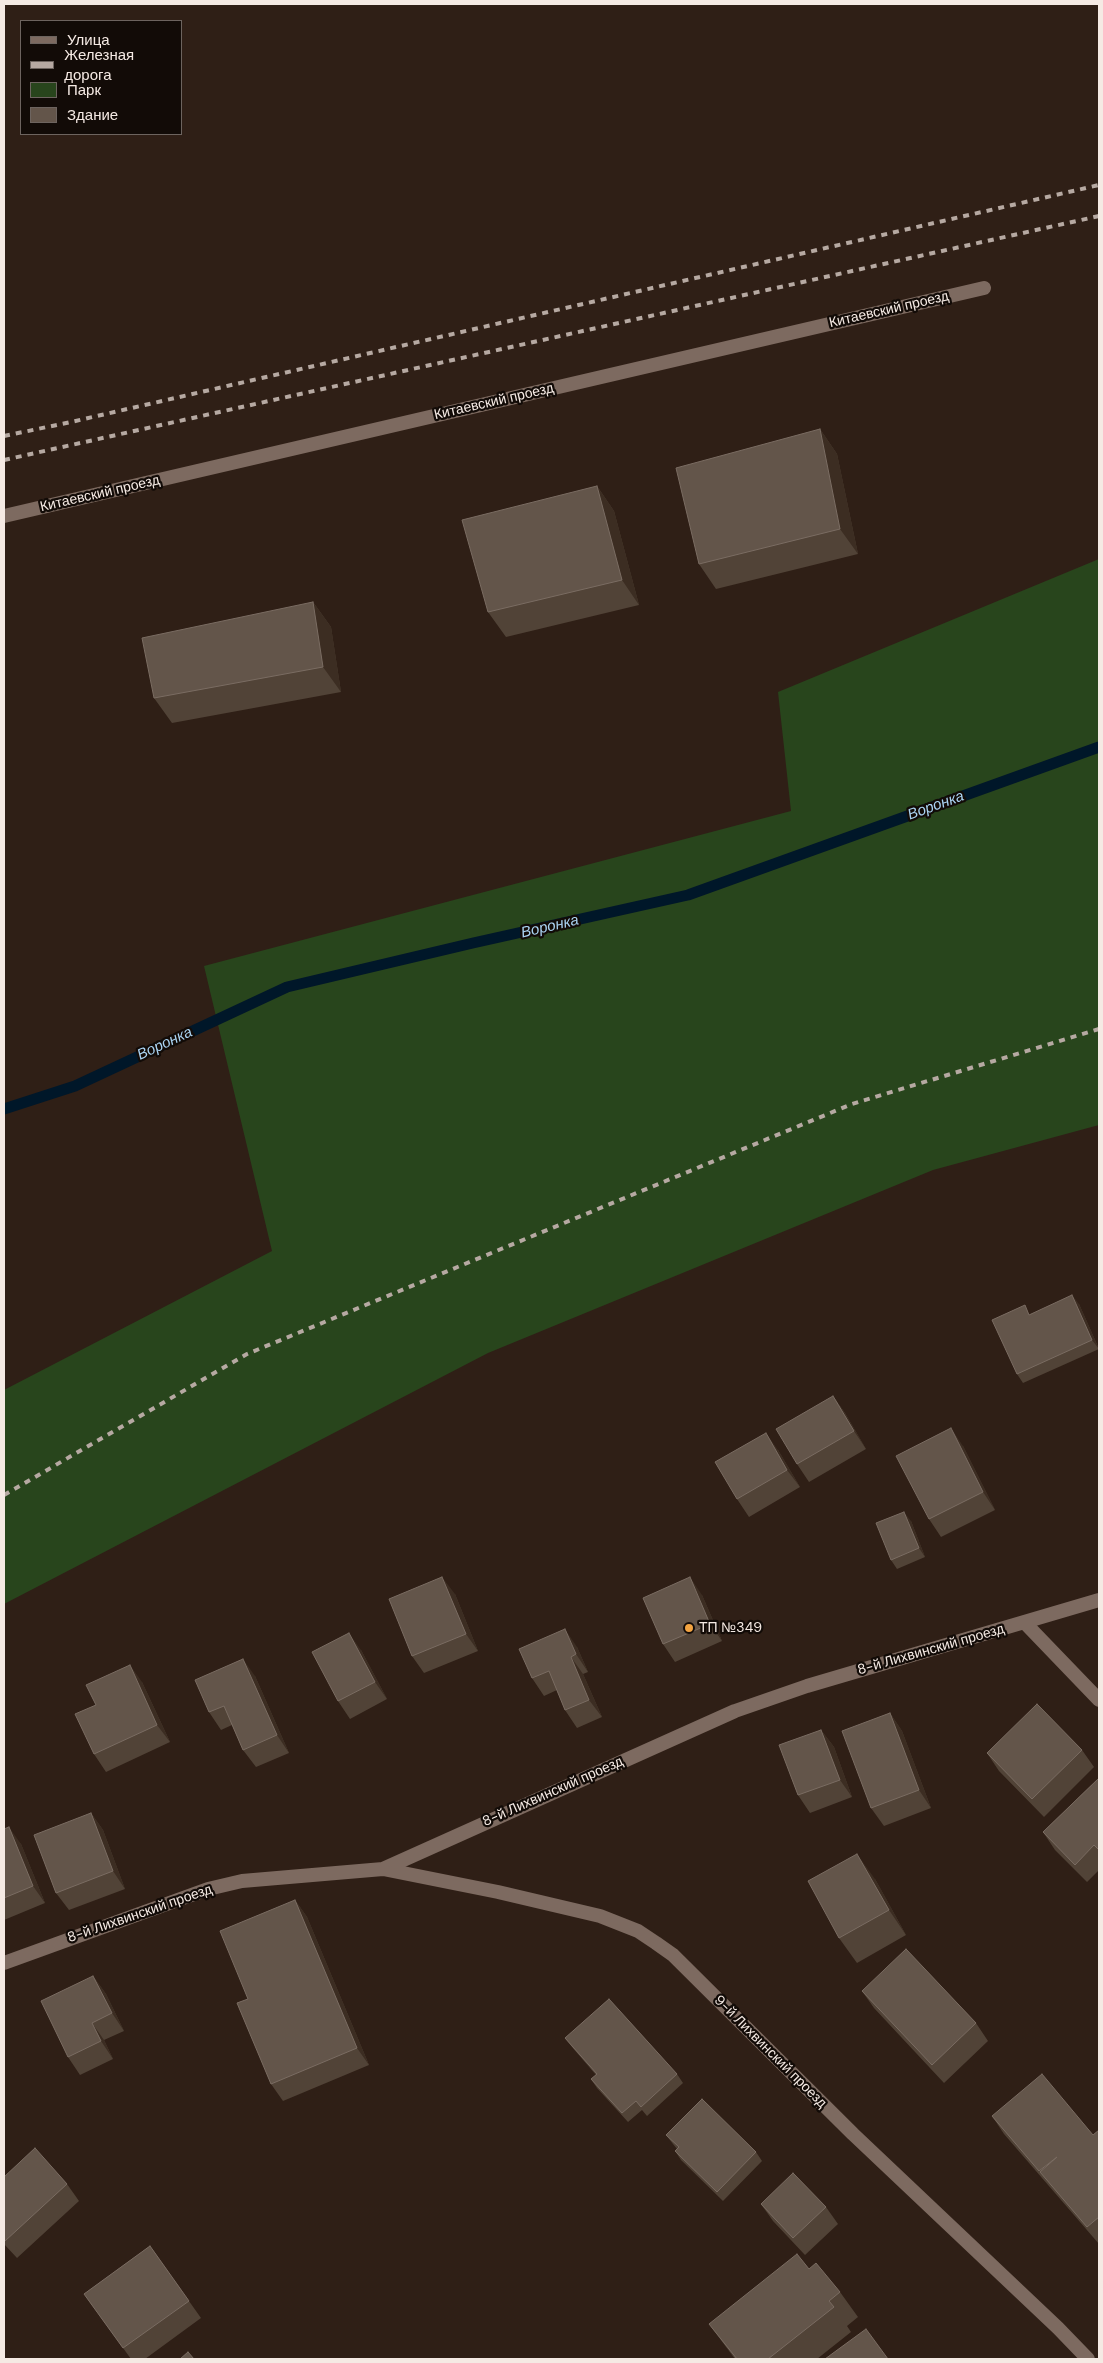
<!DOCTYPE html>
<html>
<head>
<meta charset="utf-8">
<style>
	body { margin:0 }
	#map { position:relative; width:1103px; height:2363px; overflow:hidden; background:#2f1f16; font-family:"DM Sans",sans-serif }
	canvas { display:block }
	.frame { position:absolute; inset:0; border:5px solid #f5eae4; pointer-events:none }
	.legend { position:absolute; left:20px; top:20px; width:162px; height:115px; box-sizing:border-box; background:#120b07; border:1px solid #6d645f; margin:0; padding:6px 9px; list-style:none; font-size:15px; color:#f5eae4 }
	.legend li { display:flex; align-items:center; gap:10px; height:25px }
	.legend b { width:25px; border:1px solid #6d645f }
</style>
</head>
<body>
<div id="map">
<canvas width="1103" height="2363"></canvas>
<div class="frame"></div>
<ul class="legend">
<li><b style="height:6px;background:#7d6a60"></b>Улица</li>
<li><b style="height:6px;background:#b6a9a2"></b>Железная дорога</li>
<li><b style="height:14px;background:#28451c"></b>Парк</li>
<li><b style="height:14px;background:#63554a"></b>Здание</li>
</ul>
</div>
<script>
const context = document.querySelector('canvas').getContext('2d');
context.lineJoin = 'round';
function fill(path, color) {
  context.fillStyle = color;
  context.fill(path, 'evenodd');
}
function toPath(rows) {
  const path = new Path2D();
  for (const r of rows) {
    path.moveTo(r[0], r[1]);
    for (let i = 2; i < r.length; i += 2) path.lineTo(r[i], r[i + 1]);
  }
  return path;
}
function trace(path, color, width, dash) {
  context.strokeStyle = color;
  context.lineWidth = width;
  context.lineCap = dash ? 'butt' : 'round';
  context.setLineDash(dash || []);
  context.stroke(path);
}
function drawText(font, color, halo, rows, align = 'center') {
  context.font = font + ' "DM Sans",sans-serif';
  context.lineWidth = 4.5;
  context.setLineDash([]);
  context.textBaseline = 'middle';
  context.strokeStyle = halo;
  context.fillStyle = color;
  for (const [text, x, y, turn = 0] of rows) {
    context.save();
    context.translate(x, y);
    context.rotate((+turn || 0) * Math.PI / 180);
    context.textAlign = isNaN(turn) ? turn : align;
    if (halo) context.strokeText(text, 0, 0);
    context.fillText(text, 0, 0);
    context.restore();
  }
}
const green = toPath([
	[1099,559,1099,1125,933,1170,488,1353,4,1604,4,1390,272,1251,204,966,791,811,778,692]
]);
const stream = toPath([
	[4,1109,75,1086,287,987,473,943,688,895,1099,747]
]);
const minor = toPath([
	[4,516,984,288],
	[1025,1623,1099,1700],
	[383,1869,498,1892,600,1916,638,1931,656,1943,673,1955,853,2134,1058,2328,1088,2359],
	[4,1963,208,1889,242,1881,383,1869,735,1711,807,1686,1099,1600]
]);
const rail = toPath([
	[4,436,71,422,1099,185],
	[4,460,1099,216],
	[4,1495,247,1354,852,1104,1099,1029]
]);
const wall = toPath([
	[820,429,837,454,858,554,716,589,699,564],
	[597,486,614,511,639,605,506,637,488,612],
	[313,602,331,627,341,692,172,723,154,698],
	[1079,1304,1099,1349,1023,1383,1017,1374,1031,1314],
	[833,1396,845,1413,866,1449,809,1482,797,1464],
	[963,1446,995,1510,941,1537,929,1519],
	[778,1450,800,1487,749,1517,737,1499],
	[911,1521,925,1557,897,1569,891,1560],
	[455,1594,478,1651,424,1673,412,1656],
	[702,1595,722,1641,675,1662,663,1644],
	[577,1647,588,1672,583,1674,602,1717,577,1728,565,1710,557,1690,544,1696,532,1678],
	[361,1650,387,1699,350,1719,338,1701],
	[255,1676,289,1753,256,1767,243,1750,232,1725,221,1730,209,1712],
	[142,1682,170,1742,106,1772,94,1754],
	[890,1713,902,1731,931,1808,884,1826,871,1808],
	[821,1730,834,1747,852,1797,810,1813,798,1795],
	[1082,1750,1094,1767,1044,1817,999,1771,987,1753],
	[1099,1778,1099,1870,1087,1882,1055,1850,1043,1832],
	[91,1813,103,1830,125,1889,69,1910,56,1893],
	[4,1829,21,1844,45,1903,4,1920],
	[875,1879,906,1935,857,1963,839,1938],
	[295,1900,307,1917,369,2065,283,2101,271,2084,248,1999],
	[93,1976,106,1994,124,2031,104,2040,113,2059,80,2075,68,2057],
	[862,1991,976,2023,988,2041,944,2083,874,2008],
	[565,2038,677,2074,683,2083,647,2116,642,2110,628,2122,597,2088,591,2079,596,2075,572,2047],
	[992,2116,1093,2135,1099,2130,1099,2244,1004,2134],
	[666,2135,756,2152,762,2161,723,2201,681,2160,675,2151,677,2149,673,2144],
	[4,2177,67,2184,79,2201,17,2258,4,2244],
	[761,2204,826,2207,838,2224,805,2255,773,2221],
	[150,2246,201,2318,145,2359,131,2359,84,2294],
	[809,2269,840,2292,858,2317,847,2326,851,2332,817,2359,735,2359,709,2324]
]);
const shadedWall = toPath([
	[820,429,837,454,858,554,840,529],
	[597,486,614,511,639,605,622,580],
	[313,602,331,627,341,692,323,667],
	[1072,1295,1079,1304,1099,1349,1092,1340],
	[833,1396,845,1413,866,1449,854,1431],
	[951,1428,963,1446,995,1510,983,1492],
	[766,1433,778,1450,800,1487,787,1470],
	[904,1512,911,1521,925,1557,919,1548],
	[442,1577,455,1594,478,1651,466,1634],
	[690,1577,702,1595,722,1641,710,1624],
	[565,1629,577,1647,588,1672,576,1654],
	[349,1633,361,1650,387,1699,375,1682],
	[571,1657,583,1674,602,1717,589,1700],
	[243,1659,255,1676,289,1753,277,1735],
	[130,1665,142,1682,170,1742,157,1725],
	[890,1713,902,1731,931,1808,919,1790],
	[821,1730,834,1747,852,1797,840,1780],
	[91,1813,103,1830,125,1889,113,1871],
	[9,1827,21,1844,45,1903,33,1886],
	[857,1854,875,1879,906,1935,889,1910],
	[295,1900,307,1917,369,2065,357,2048],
	[93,1976,106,1994,124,2031,112,2013],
	[92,2023,104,2040,113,2059,101,2041]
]);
const building = toPath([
	[820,429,840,529,699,564,676,468,820,429],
	[597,486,622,580,488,612,462,520,597,486],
	[313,602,323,667,154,698,142,638,313,602],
	[1072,1295,1092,1340,1017,1374,992,1320,1025,1305,1029,1315,1072,1295],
	[833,1396,854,1431,797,1464,776,1429,833,1396],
	[951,1428,983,1492,929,1519,896,1456,951,1428],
	[766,1433,787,1470,737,1499,715,1462,766,1433],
	[904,1512,919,1548,891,1560,876,1523,904,1512],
	[442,1577,466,1634,412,1656,389,1599,442,1577],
	[690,1577,710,1624,663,1644,643,1598,690,1577],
	[565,1629,576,1654,571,1657,589,1700,565,1710,549,1671,532,1678,519,1649,565,1629],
	[349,1633,375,1682,338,1701,312,1652,349,1633],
	[243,1659,277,1735,243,1750,224,1706,209,1712,195,1680,243,1659],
	[130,1665,157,1725,94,1754,75,1714,96,1705,86,1685,130,1665],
	[1037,1704,1082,1750,1032,1799,987,1753,1037,1704],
	[890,1713,919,1790,871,1808,842,1731,890,1713],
	[821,1730,840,1780,798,1795,779,1745,821,1730],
	[1099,1778,1099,1850,1094,1845,1075,1865,1043,1832,1099,1778],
	[91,1813,113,1871,56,1893,34,1835,91,1813],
	[9,1827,33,1886,4,1898,4,1829,9,1827],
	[857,1854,889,1910,839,1938,808,1881,857,1854],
	[295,1900,357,2048,271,2084,237,2003,248,1999,220,1931,295,1900],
	[906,1949,976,2023,932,2065,862,1991,906,1949],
	[93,1976,112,2013,92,2023,101,2041,68,2057,41,2001,93,1976],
	[609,1999,677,2074,641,2107,636,2101,622,2113,591,2079,597,2074,565,2038,609,1999],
	[1042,2074,1093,2135,1099,2130,1099,2217,1087,2227,1040,2172,1057,2157,1039,2171,992,2116,1042,2074],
	[702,2099,756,2152,717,2192,675,2151,679,2147,666,2135,702,2099],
	[35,2148,67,2184,5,2241,4,2240,4,2177,35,2148],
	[793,2173,826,2207,793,2238,761,2204,793,2173],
	[150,2246,189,2301,123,2348,84,2294,150,2246],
	[797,2254,809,2269,816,2263,840,2292,829,2301,834,2307,768,2359,737,2359,709,2324,797,2254],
	[866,2329,888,2359,825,2359,866,2329],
	[188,2352,194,2359,180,2359,188,2352]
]);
const markers = [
	[689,1628,5,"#f3a442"]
];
const streetNames = [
	["Китаевский проезд",889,310,-13],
	["Китаевский проезд",494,402,-13],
	["Китаевский проезд",100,494,-13],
	["8-й Лихвинский проезд",931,1650,-16],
	["8-й Лихвинский проезд",553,1792,-24],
	["8-й Лихвинский проезд",140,1914,-19],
	["9-й Лихвинский проезд",770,2052,45]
];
const poiNames = [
	["ТП №349",699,1628]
];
const waterNames = [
	["Воронка",936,806,-20],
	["Воронка",550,927,-13],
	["Воронка",165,1044,-25]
];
fill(green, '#28451c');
trace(stream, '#001729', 11);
trace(minor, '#7d6a60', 14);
trace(rail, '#b6a9a2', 4, [6, 6]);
fill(wall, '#514337');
fill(shadedWall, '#3c2d22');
fill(building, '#63554a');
trace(building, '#7a6c62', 1);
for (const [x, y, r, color] of markers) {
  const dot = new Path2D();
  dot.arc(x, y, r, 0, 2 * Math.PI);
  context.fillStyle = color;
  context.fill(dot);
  trace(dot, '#120b07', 2);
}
drawText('14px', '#f5eae4', '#120b07', streetNames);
drawText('14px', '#f5eae4', '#120b07', poiNames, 'left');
drawText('italic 15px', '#aad3f2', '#120b07', waterNames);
</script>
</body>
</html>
